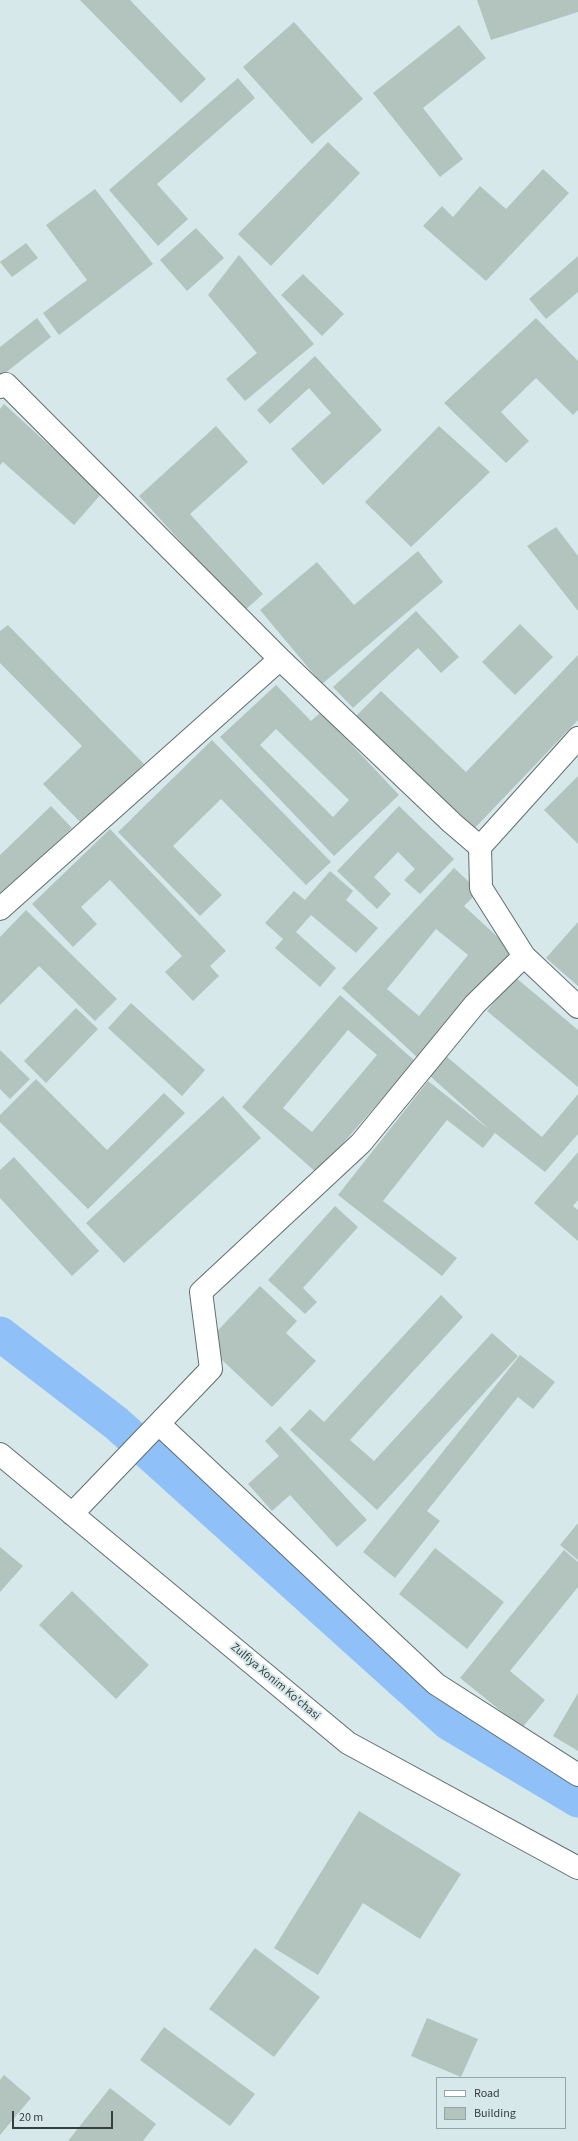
<!DOCTYPE html>
<html>
<head>
<meta charset="utf-8">
<style>
	body { margin:0 }
	#map { position:relative; width:578px; height:2141px; overflow:hidden; background:#d6e8e9; font-family:"Source Sans 3",sans-serif }
	canvas { display:block }
	.legend { position:absolute; left:436px; top:2077px; width:130px; height:52px; box-sizing:border-box; background:#d6e8e9; border:1px solid #96a4a5; margin:0; padding:5px 7px; list-style:none; font-size:12px; color:#373e3f }
	.legend li { display:flex; align-items:center; gap:8px; height:20px }
	.legend b { width:20px; border:1px solid #96a4a5 }
	.scale { position:absolute; left:12px; top:2111px; width:101px; height:18px; box-sizing:border-box; border:2px solid #373e3f; border-top:0; padding-left:5px; font-size:12px; line-height:14px; white-space:nowrap; color:#373e3f; -webkit-text-stroke:3px #d6e8e9; paint-order:stroke }
</style>
</head>
<body>
<div id="map">
<canvas width="578" height="2141"></canvas>
<ul class="legend">
<li><b style="height:5px;background:#fff"></b>Road</li>
<li><b style="height:11px;background:#b3c4bf"></b>Building</li>
</ul>
<div class="scale">20 m</div>
</div>
<script>
const context = document.querySelector('canvas').getContext('2d');
context.lineJoin = 'round';
function toPath(rows) {
  const path = new Path2D();
  for (const r of rows) {
    path.moveTo(r[0], r[1]);
    for (let i = 2; i < r.length; i += 2) path.lineTo(r[i], r[i + 1]);
  }
  return path;
}
function trace(path, color, width, dash) {
  context.strokeStyle = color;
  context.lineWidth = width;
  context.lineCap = dash ? 'butt' : 'round';
  context.setLineDash(dash || []);
  context.stroke(path);
}
function fill(path, color) {
  context.fillStyle = color;
  context.fill(path, 'evenodd');
}
function drawText(font, color, halo, rows, align = 'center') {
  context.font = font + ' "Source Sans 3",sans-serif';
  context.lineWidth = 4;
  context.setLineDash([]);
  context.textBaseline = 'middle';
  context.strokeStyle = halo;
  context.fillStyle = color;
  for (const [text, x, y, turn = 0] of rows) {
    context.save();
    context.translate(x, y);
    context.rotate((+turn || 0) * Math.PI / 180);
    context.textAlign = isNaN(turn) ? turn : align;
    if (halo) context.strokeText(text, 0, 0);
    context.fillText(text, 0, 0);
    context.restore();
  }
}
const canal = toPath([
	[0,1334,116,1423,449,1723,578,1800]
]);
const building = toPath([
	[80,0,130,0,206,79,181,103],
	[477,0,578,0,578,12,491,40],
	[294,22,363,99,312,144,243,67],
	[459,25,486,58,423,108,463,159,440,177,373,93],
	[238,78,255,98,157,184,188,219,158,246,109,190],
	[328,142,360,173,271,266,238,234],
	[543,169,569,193,486,281,423,226,442,206,453,217,480,186,506,209],
	[95,189,153,264,59,335,43,313,87,280,46,225],
	[196,228,224,258,187,291,160,260],
	[26,243,38,258,12,277,0,262],
	[239,255,314,344,245,401,226,379,257,353,208,295],
	[578,256,578,292,546,319,529,299],
	[303,274,344,314,322,336,281,295],
	[37,318,51,337,0,377,0,347],
	[536,318,578,361,578,410,573,415,536,378,501,412,529,441,506,463,444,403],
	[315,356,382,430,323,485,291,449,331,413,309,388,270,424,257,410],
	[4,404,102,493,74,525,3,462,0,465,0,409],
	[216,426,248,462,190,514,263,594,244,611,139,496],
	[439,426,490,472,411,547,365,502],
	[556,527,578,556,578,611,527,546],
	[418,551,443,582,322,684,260,610,317,562,354,605],
	[416,611,459,657,441,673,418,648,353,708,333,687],
	[520,624,553,657,515,695,482,662],
	[8,625,144,764,82,824,43,784,82,746,0,663,0,631],
	[578,655,578,720,474,829,356,716,381,691,466,772],
	[276,685,311,721,321,712,399,795,334,856,220,737],
	[276,729,349,800,333,817,260,745],
	[212,740,331,862,306,885,221,799,173,846,222,895,200,916,118,832],
	[578,776,578,844,544,810],
	[51,806,72,828,0,896,0,855],
	[399,806,454,859,420,894,404,880,415,869,398,852,374,877,391,894,377,909,337,871],
	[110,829,226,951,210,966,219,976,193,1001,165,972,182,956,110,880,81,907,97,924,73,947,32,904],
	[454,868,479,891,464,906,514,952,417,1057,342,988],
	[436,929,468,955,419,1016,387,989],
	[330,871,353,891,346,900,378,928,356,953,311,915,296,932,336,968,320,987,275,948,283,939,265,923,294,891,305,900],
	[26,910,117,999,95,1021,39,966,0,1005,0,937],
	[578,922,578,986,546,958],
	[515,977,578,1030,578,1087,487,1011],
	[340,995,415,1061,317,1173,242,1107],
	[348,1030,377,1055,312,1132,283,1108],
	[131,1003,205,1070,182,1096,108,1028],
	[76,1008,98,1029,46,1083,24,1061],
	[0,1050,30,1079,10,1099,0,1089],
	[446,1056,542,1137,578,1094,578,1134,545,1172,495,1133,483,1148,447,1120,383,1201,457,1258,442,1276,338,1195,428,1081,490,1130,429,1075],
	[36,1079,107,1150,164,1093,185,1113,88,1209,0,1122,0,1115],
	[223,1096,261,1138,124,1263,86,1223],
	[578,1152,578,1200,573,1206,578,1210,578,1241,534,1203],
	[14,1157,99,1251,72,1276,0,1198,0,1170],
	[335,1206,358,1227,303,1288,317,1302,305,1314,268,1280],
	[260,1286,297,1321,286,1333,316,1361,272,1407,205,1344],
	[441,1295,463,1317,350,1440,374,1461,492,1333,518,1356,377,1510,290,1430,310,1409,324,1422],
	[520,1355,555,1382,533,1409,518,1397,427,1511,440,1521,395,1578,363,1552],
	[280,1426,367,1520,337,1547,290,1495,272,1511,248,1484,279,1456,265,1441],
	[578,1523,578,1560,560,1545],
	[0,1547,23,1566,0,1592],
	[435,1548,504,1602,467,1649,399,1594],
	[564,1550,578,1562,578,1587,510,1671,545,1700,522,1728,460,1678],
	[72,1591,149,1665,116,1699,39,1625],
	[578,1693,578,1751,553,1736],
	[359,1811,461,1874,420,1939,363,1903,318,1975,274,1948],
	[255,1948,320,1997,274,2057,209,2009],
	[427,2018,478,2039,461,2077,411,2056],
	[164,2027,255,2094,230,2126,140,2060],
	[4,2075,31,2098,0,2135,0,2080],
	[110,2088,156,2124,143,2141,68,2141]
]);
const minor = toPath([
	[0,387,6,384,280,659],
	[0,909,280,659,452,823,480,847,578,738],
	[524,956,578,1007],
	[159,1424,436,1684,578,1775],
	[0,1454,348,1743,578,1868],
	[72,1514,211,1369,201,1292,361,1143,475,1004,524,956,481,888,480,847]
]);
const streetNames = [
	["Zulfiya Xonim Ko'chasi",275,1682,40]
];
trace(canal, '#8fc0f7', 35);
fill(building, '#b3c4bf');
trace(minor, '#5f6f70', 24);
trace(minor, '#fff', 22);
drawText('12px', '#373e3f', '#d6e8e9', streetNames);
</script>
</body>
</html>
